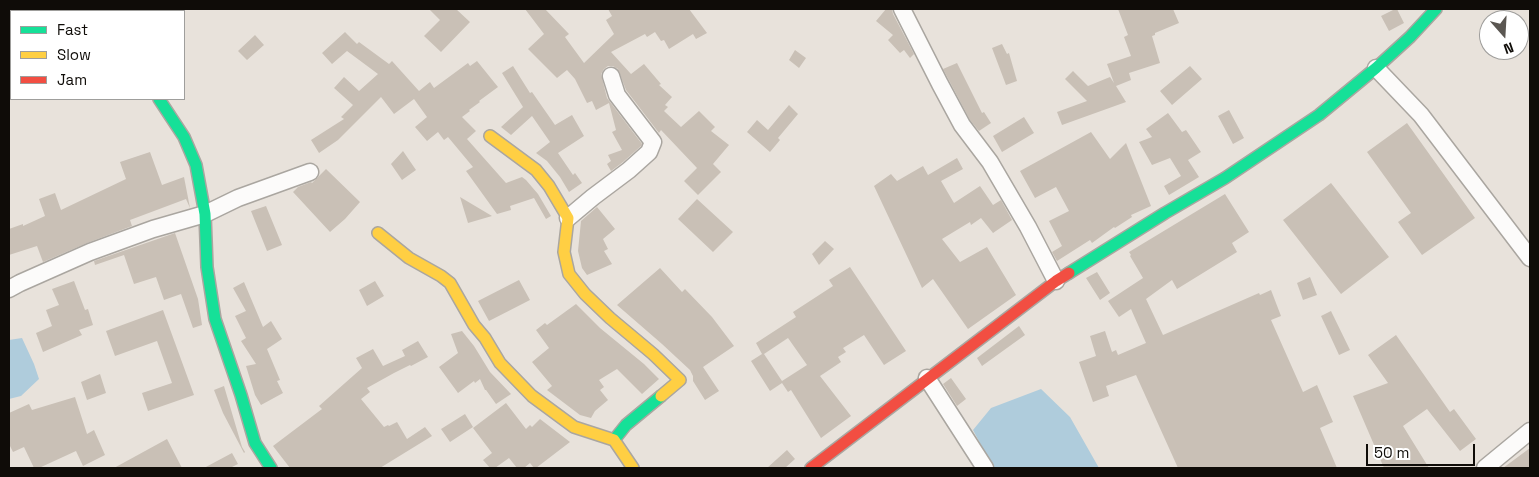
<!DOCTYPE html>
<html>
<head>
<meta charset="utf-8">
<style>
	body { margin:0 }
	#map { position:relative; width:1539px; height:477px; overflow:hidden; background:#e8e2db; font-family:"Space Grotesk",sans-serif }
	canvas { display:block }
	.frame { position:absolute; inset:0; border:10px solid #0f0c08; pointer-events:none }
	.legend { position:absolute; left:10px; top:10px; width:175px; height:90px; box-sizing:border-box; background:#fff; border:1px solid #9f9e9c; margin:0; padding:6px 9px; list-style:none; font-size:15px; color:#0f0c08 }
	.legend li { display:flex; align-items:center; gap:10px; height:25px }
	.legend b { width:25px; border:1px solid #9f9e9c }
	.north { position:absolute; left:1479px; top:10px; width:50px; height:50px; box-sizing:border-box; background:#fff; border:1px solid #9f9e9c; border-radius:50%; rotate:161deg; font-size:14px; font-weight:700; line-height:20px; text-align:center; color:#0f0c08 }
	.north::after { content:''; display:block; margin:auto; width:18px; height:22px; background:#5b5752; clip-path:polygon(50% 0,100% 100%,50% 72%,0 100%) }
	.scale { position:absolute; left:1366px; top:444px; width:109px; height:22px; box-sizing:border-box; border:2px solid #0f0c08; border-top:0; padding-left:6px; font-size:15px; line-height:18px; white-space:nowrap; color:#0f0c08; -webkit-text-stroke:4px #fff; paint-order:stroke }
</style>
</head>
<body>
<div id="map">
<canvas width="1539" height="477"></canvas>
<div class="frame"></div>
<ul class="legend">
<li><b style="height:6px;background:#16e098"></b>Fast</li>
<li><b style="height:6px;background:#ffcf43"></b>Slow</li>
<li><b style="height:6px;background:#f24e42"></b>Jam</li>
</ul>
<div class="north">N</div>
<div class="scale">50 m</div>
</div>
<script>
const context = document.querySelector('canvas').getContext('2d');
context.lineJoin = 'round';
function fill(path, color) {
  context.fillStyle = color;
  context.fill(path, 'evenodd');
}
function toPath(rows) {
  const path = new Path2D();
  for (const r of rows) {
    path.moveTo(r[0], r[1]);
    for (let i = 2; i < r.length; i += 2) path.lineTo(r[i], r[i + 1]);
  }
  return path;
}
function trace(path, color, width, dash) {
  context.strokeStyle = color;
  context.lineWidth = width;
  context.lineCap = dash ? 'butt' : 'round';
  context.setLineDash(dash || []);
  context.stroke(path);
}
const water = toPath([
	[22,338,34,364,39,379,21,396,9,399,9,340],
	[1041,389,1070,417,1099,468,993,468,973,430,991,408]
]);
const building = toPath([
	[429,9,456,9,470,22,441,52,424,36,440,20],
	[525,9,545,9,569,34,565,37,584,63,614,34,606,20,612,16,608,9,689,9,707,33,696,39,693,34,669,49,664,40,661,41,655,32,647,37,645,34,611,52,631,74,644,64,661,84,659,85,672,97,665,105,668,107,664,111,681,127,699,111,715,127,711,131,729,145,713,164,721,172,698,195,684,181,697,168,661,130,659,133,626,90,618,69,613,66,608,66,604,69,601,74,607,98,642,144,641,146,623,162,611,171,607,164,611,161,608,155,622,150,612,132,616,130,609,103,596,110,592,101,587,103,575,79,567,70,557,78,528,49,544,34],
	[886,9,892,9,893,14,914,54,910,58,904,50,900,53,888,40,893,35,876,21],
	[1118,9,1173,9,1179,23,1155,33,1155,35,1152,36,1160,63,1129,73,1131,80,1116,86,1126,102,1062,125,1057,112,1087,101,1065,79,1073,71,1088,86,1110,77,1114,83,1107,64,1131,56,1124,37,1128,35],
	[1395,9,1397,9,1404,23,1389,31,1381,16],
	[345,32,357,44,359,42,389,64,392,61,419,91,430,82,434,88,468,63,470,66,477,61,498,87,479,101,480,102,469,110,470,111,462,117,476,131,467,139,506,183,522,177,526,180,538,194,551,216,546,219,534,198,510,206,511,210,497,214,466,171,473,167,448,137,444,140,438,132,427,141,415,127,427,117,414,99,394,114,381,97,338,140,319,153,311,140,344,119,341,117,353,105,334,88,344,77,359,91,378,74,347,51,332,64,322,53],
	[255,35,264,45,247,60,238,51],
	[1002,44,1007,54,1009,53,1017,81,1006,85,992,48],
	[795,50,806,58,799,68,789,60],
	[957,63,982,113,984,112,991,123,979,131,970,120,943,69],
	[513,66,530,93,532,92,555,125,572,115,584,136,558,153,573,175,575,173,582,183,569,192,560,177,547,161,536,153,550,142,532,116,511,135,501,127,523,107,502,73],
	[1190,66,1202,79,1172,105,1160,91],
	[789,105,798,114,778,138,780,140,770,152,747,132,757,120,768,130],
	[1229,110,1244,138,1233,144,1218,116],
	[1168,113,1182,132,1186,130,1201,152,1188,160,1199,177,1169,195,1164,186,1181,176,1170,158,1152,165,1139,142,1152,137,1146,129],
	[1024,117,1034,133,1002,152,993,136],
	[1407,123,1475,218,1422,255,1398,222,1411,213,1367,152],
	[1091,132,1110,159,1126,143,1151,206,1131,215,1132,217,1115,228,1114,227,1092,243,1090,240,1057,261,1052,252,1062,246,1049,221,1069,211,1056,187,1035,198,1020,171],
	[403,151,416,170,402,180,391,164],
	[150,152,162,185,184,177,190,208,186,199,130,220,132,226,87,243,43,262,37,246,9,255,9,229,23,224,23,226,45,216,39,199,55,193,61,210,126,179,120,162],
	[957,158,963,169,941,181,954,203,980,186,993,205,1001,200,1012,220,993,233,981,218,971,225,970,222,942,239,960,262,987,247,1016,295,968,329,933,279,922,288,874,186,891,174,897,181,923,166,928,175],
	[326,169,360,202,345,219,330,232,293,192,298,187,311,182,312,183],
	[1331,183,1389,257,1341,294,1283,220],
	[1225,194,1249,232,1232,243,1237,252,1177,289,1172,280,1146,299,1163,335,1259,293,1260,295,1271,290,1281,316,1271,320,1303,392,1317,385,1333,422,1320,428,1337,468,1178,468,1136,375,1106,386,1109,396,1093,402,1079,362,1096,356,1090,336,1105,331,1112,352,1116,350,1118,355,1146,343,1131,309,1119,317,1108,301,1143,278,1130,256,1131,255,1129,252],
	[460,197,492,216,468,223],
	[697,199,733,232,713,252,678,219],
	[266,206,282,245,267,251,251,211],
	[597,207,615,229,603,239,608,249,604,251,612,264,587,275,582,268,578,251,581,221],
	[175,233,198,299,202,325,193,328,181,294,164,300,156,277,134,284,124,255,95,265,94,261],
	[825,241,834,249,819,265,812,254],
	[850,267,906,351,884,365,864,335,843,348,846,352,838,357,841,362,820,376,851,416,821,438,791,390,788,392,782,383,770,391,751,361,762,354,756,343,796,317,793,312,833,286,829,280],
	[788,338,807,365,782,381,764,354],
	[660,268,682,292,685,289,712,317,734,346,703,367,719,391,705,400,693,381,693,376,690,370,662,344,617,305],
	[1097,272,1110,293,1100,300,1086,278],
	[1310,277,1317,295,1303,300,1297,283],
	[519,280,530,300,489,321,478,301],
	[74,281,85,310,88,309,93,325,79,330,82,335,43,352,36,333,52,326,46,310,59,305,52,289],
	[375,281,384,296,367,306,359,290],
	[244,282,263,327,271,321,282,339,267,349,280,380,277,381,283,393,261,405,255,395,246,366,256,364,241,341,246,338,235,316,246,311,233,288],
	[576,304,600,328,644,364,659,379,642,394,617,369,599,380,604,387,600,390,608,400,595,411,591,418,580,415,547,390,552,386,532,362,549,348,536,330,545,323,547,325],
	[163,310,194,395,148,411,142,393,172,383,157,341,115,356,106,331],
	[1331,311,1350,350,1339,355,1321,316],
	[1019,326,1025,335,982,366,977,358],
	[462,331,474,346,490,372,511,394,496,404,486,390,485,390,480,379,475,383,474,381,458,393,439,367,458,353,451,334],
	[1396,335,1450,412,1454,409,1476,439,1460,451,1427,409,1403,426,1429,468,1384,468,1353,396,1388,383,1368,355],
	[418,341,428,357,411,366,410,365,394,373,367,388,370,392,361,399,384,427,388,425,389,426,397,422,407,439,425,427,432,436,380,468,290,468,273,446,322,409,319,406,362,368,356,358,373,349,383,366,405,356,402,350],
	[100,374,106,393,87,400,81,382],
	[951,378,966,399,957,406,943,384],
	[224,386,242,447,245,452,244,453,223,413,214,390],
	[75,397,87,434,94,430,105,455,83,466,76,451,39,468,34,468,24,447,13,452,9,444,9,413,29,404,32,410],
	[506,403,526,429,530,425,532,427,540,419,570,442,536,468,534,468,530,463,524,468,517,468,509,458,495,468,490,468,483,460,492,453,473,428],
	[465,414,473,427,450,442,441,429],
	[167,439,182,468,114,468],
	[1530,448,1530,468,1503,468],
	[787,450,795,459,785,468,767,468],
	[232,453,238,464,230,468,204,468]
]);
const street = toPath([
	[94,9,95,11],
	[902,9,940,84,962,125,990,162,1028,227,1056,281],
	[1376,68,1421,115,1530,258],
	[568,218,593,197,629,170,649,152,653,142,617,95,611,76],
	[9,289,20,283,90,252,153,229,205,214,238,198,310,172],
	[927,378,985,468],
	[1485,468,1530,431]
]);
const fast = toPath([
	[159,99,184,137,196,165,205,214,207,267,215,319,241,395,255,443,271,468],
	[1069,273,1165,213,1225,178,1319,115,1376,68,1410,37,1436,9],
	[614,440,626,425,661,396]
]);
const slow = toPath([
	[490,136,536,170,549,186,568,218,564,252,569,274,585,294,610,318,653,354,680,380,661,396],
	[378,233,409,258,441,276,450,283,474,325,485,338,500,363,532,396,574,427,614,440,633,468]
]);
const jam = toPath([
	[811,468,1056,281,1069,273]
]);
fill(water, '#afccdc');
fill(building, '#c9c0b6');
trace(street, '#aaa6a0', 19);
trace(fast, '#aaa6a0', 14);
trace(slow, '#aaa6a0', 14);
trace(jam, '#aaa6a0', 14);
trace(street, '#fcfbfa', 16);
trace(fast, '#16e098', 11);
trace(slow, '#ffcf43', 11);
trace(jam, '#f24e42', 11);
</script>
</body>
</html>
